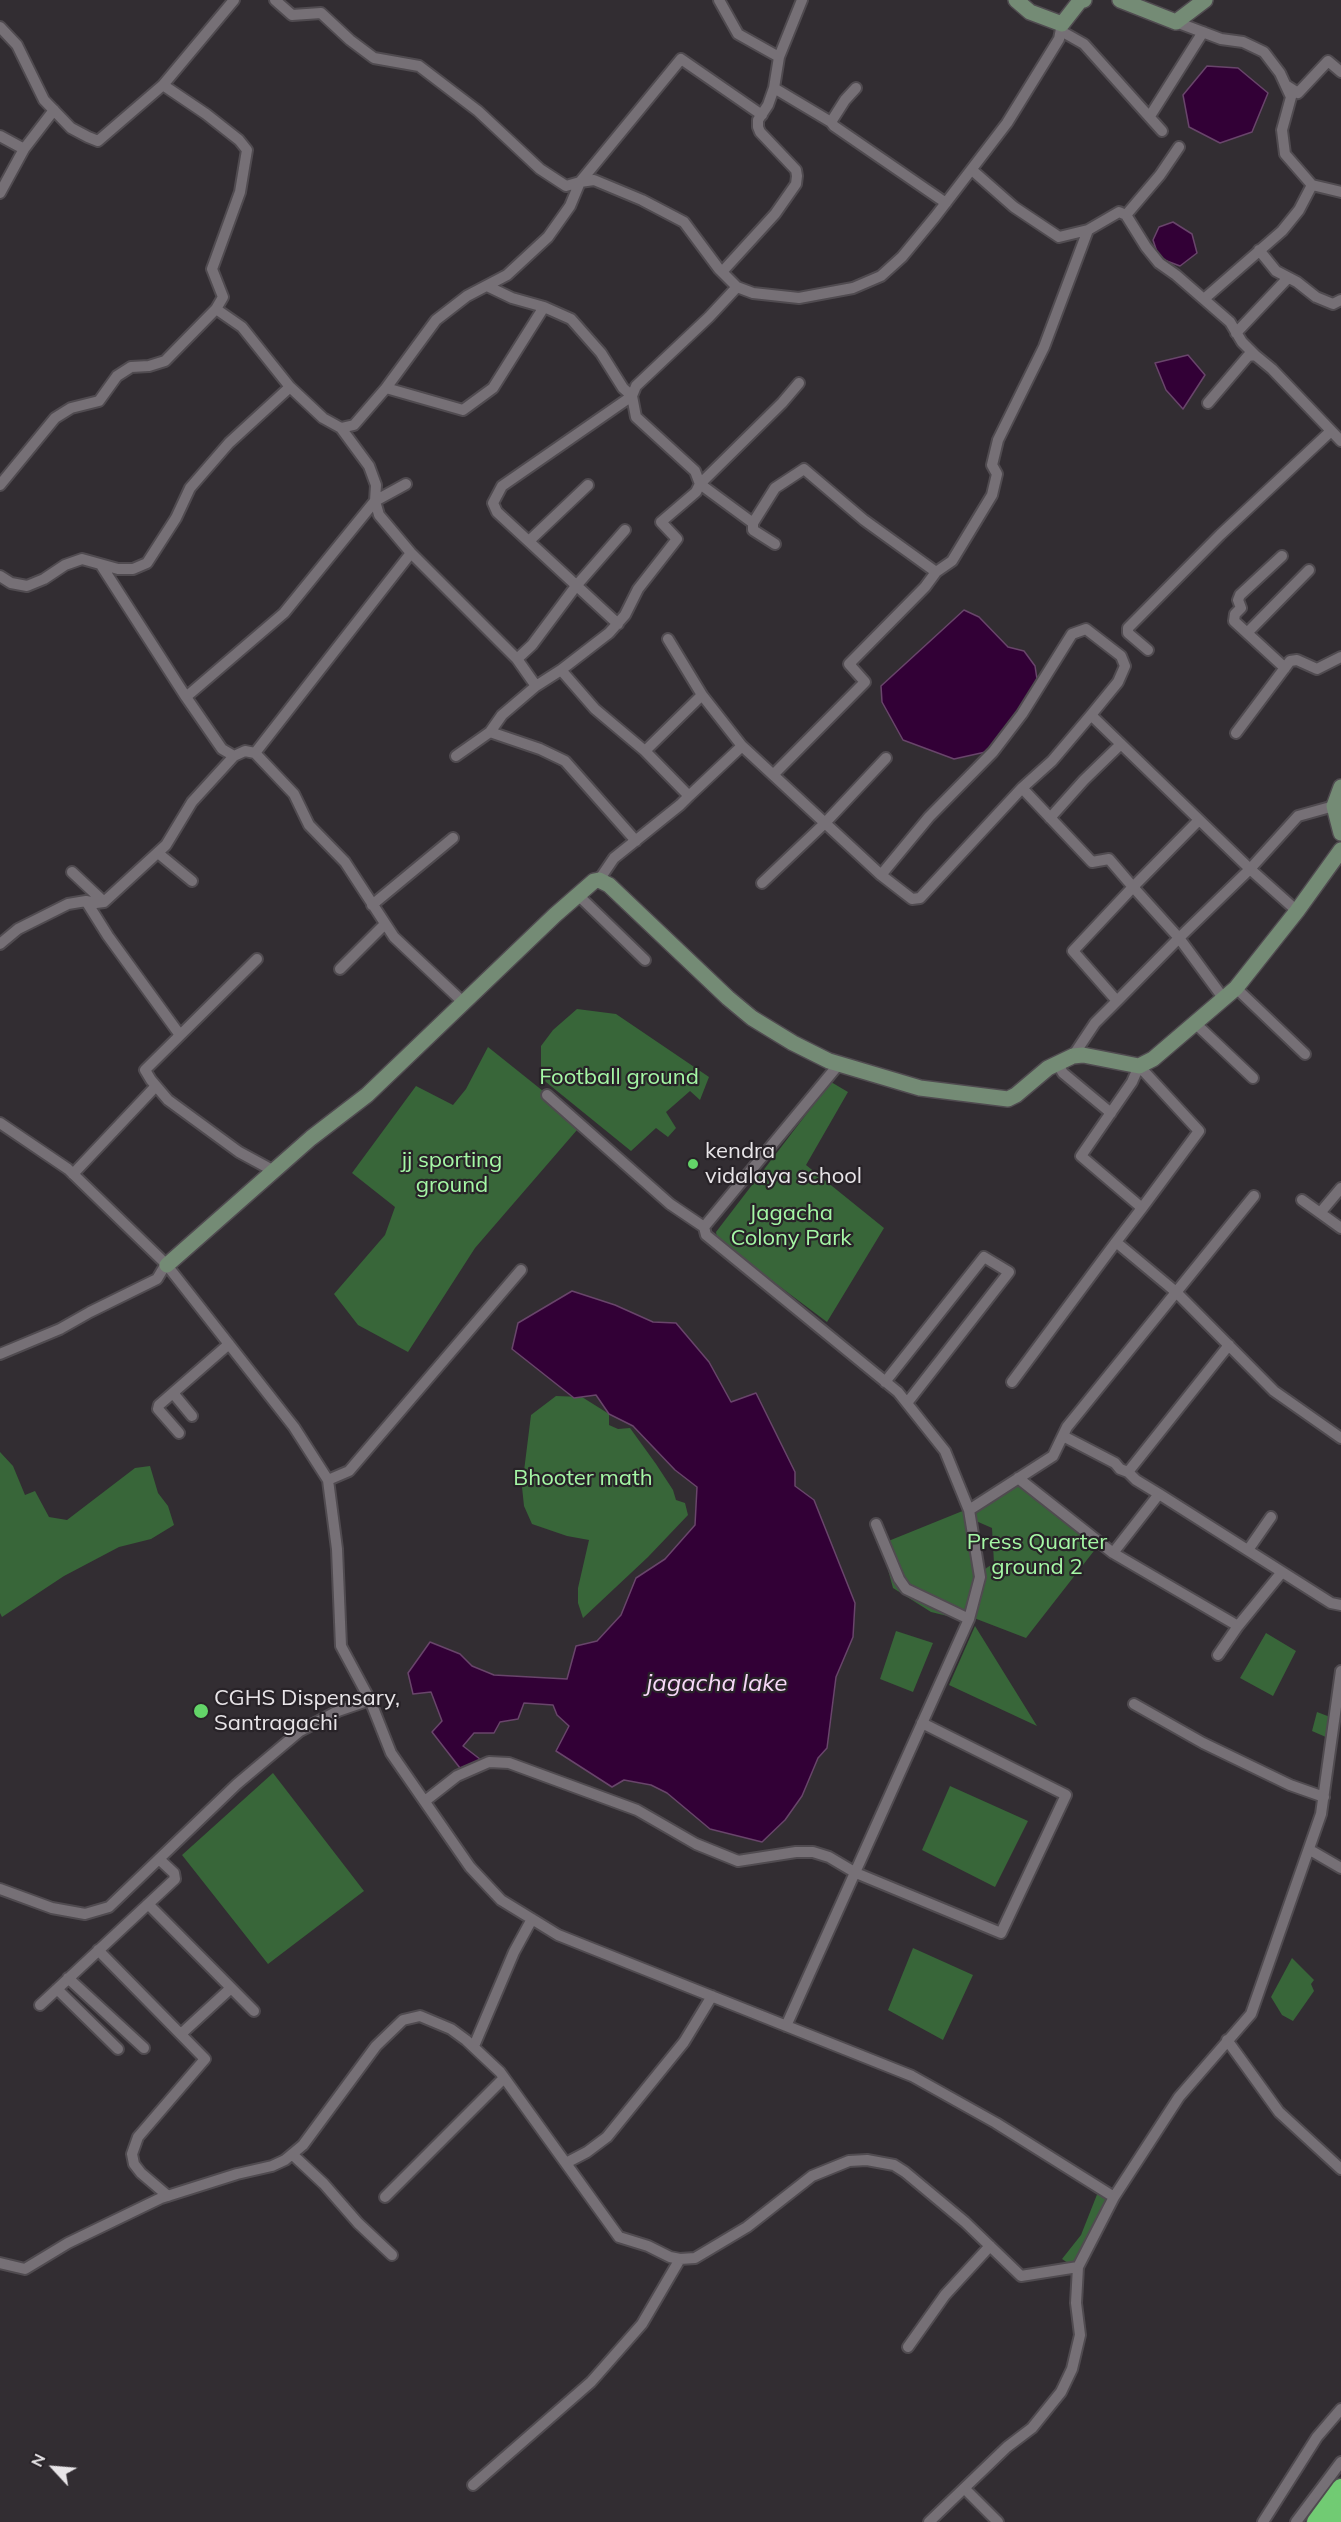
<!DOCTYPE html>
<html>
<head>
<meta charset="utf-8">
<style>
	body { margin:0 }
	#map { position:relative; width:1341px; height:2522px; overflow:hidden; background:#322d32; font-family:Mulish,sans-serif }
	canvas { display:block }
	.north { position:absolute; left:24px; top:2438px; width:60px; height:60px; -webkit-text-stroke:4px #282328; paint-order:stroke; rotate:296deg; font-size:16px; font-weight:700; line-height:24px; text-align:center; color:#e8e5e8 }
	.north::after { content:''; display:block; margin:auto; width:21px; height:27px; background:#e8e5e8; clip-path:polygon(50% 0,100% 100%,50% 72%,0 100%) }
</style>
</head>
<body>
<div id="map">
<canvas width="1341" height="2522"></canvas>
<div class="north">N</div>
</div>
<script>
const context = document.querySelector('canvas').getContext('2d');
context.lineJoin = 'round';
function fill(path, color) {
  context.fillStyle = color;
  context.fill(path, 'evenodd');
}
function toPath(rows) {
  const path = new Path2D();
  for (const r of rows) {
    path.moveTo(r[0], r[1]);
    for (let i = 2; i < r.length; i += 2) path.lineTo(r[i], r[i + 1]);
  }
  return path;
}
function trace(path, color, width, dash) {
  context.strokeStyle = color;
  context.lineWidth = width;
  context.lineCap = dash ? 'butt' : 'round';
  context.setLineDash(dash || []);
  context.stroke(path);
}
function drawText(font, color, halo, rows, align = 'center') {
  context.font = font + ' Mulish,sans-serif';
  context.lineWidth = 4.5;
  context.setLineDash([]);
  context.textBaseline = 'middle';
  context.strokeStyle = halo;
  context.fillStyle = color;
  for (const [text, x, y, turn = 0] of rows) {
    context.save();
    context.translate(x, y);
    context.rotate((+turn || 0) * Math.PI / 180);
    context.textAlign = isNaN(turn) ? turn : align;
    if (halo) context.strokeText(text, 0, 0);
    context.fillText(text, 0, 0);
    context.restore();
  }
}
const green = toPath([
	[577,1009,616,1014,709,1077,700,1100,690,1091,666,1112,676,1128,668,1137,656,1128,631,1151,541,1078,541,1046,553,1030],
	[488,1047,583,1123,475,1248,408,1352,358,1325,334,1294,385,1235,395,1207,352,1173,416,1086,453,1105,466,1089],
	[831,1082,848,1092,806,1165,884,1228,827,1322,739,1256,718,1243,716,1232],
	[556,1396,582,1397,609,1414,609,1425,618,1429,630,1428,656,1464,673,1490,676,1500,685,1503,688,1515,648,1557,583,1618,578,1603,578,1588,589,1540,567,1536,532,1524,524,1506,522,1487,531,1415],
	[0,1452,13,1466,25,1495,35,1491,49,1517,67,1520,135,1468,150,1466,158,1493,168,1506,174,1525,151,1539,119,1547,64,1576,2,1617,0,1613],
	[1019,1484,1097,1547,1026,1638,974,1618,985,1569,994,1563,992,1528,976,1521,974,1512],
	[965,1510,976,1579,964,1620,931,1612,893,1588,881,1544],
	[975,1626,1037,1726,949,1685],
	[896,1631,933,1643,913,1692,880,1679],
	[1266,1633,1296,1651,1273,1696,1240,1678],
	[1317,1712,1338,1720,1335,1741,1312,1731],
	[273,1773,364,1891,268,1964,182,1855],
	[950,1786,1028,1821,995,1887,922,1850],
	[913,1948,973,1975,943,2040,888,2010],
	[1292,1958,1314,1980,1311,1984,1314,1991,1293,2021,1282,2015,1271,1997],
	[1098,2192,1113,2197,1080,2260,1068,2263,1062,2259,1081,2235]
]);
const water = toPath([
	[1207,66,1238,68,1268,93,1252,132,1220,143,1189,127,1183,95,1207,66],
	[1173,222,1192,234,1197,253,1180,266,1159,258,1153,240,1159,227,1173,222],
	[1188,355,1205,375,1183,409,1166,390,1155,363,1188,355],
	[964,610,979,617,1008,647,1024,651,1035,666,1037,679,1019,715,990,751,954,759,903,740,882,702,881,686,964,610],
	[572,1291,615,1305,653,1322,676,1323,709,1362,731,1402,756,1393,795,1472,795,1486,814,1500,855,1603,853,1637,836,1677,827,1748,818,1758,802,1796,785,1820,762,1842,710,1829,667,1793,651,1785,624,1780,612,1787,556,1751,569,1726,557,1715,553,1705,524,1703,518,1719,500,1722,494,1733,474,1733,463,1746,485,1763,460,1768,432,1732,442,1721,431,1692,413,1694,408,1673,430,1642,460,1654,472,1666,494,1675,567,1679,576,1646,597,1641,621,1615,636,1578,665,1559,695,1525,697,1487,675,1470,633,1426,609,1414,596,1395,574,1398,512,1349,518,1323,572,1291]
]);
const street = toPath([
	[275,0,292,15,321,13,350,40,374,58,419,66,478,111,540,169,566,186,580,182,681,59,762,115],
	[719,0,738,34,779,57,774,88,768,105,758,120,758,127,760,132,796,170,797,176,796,184,775,214,722,272],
	[1176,22,1221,39,1243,42,1264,52,1280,73,1291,97,1282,130,1285,154,1312,185,1341,192],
	[0,27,17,45,44,100,71,128,88,137,98,141,163,85,206,114,239,140,247,150,240,192,212,269,223,297,216,309,165,361,149,366,131,367,117,376,99,401,71,408,55,418,0,485],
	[1061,31,1084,44,1162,131],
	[779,57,802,0],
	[163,85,234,0],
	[1287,86,1298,93,1328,61,1341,72],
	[774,88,831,122,834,126,946,203],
	[1150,116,1203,32],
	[831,122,845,100,856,88],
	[0,136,24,149],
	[972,170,1014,207,1059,237,1088,230,1119,212,1126,215,1146,247,1159,263,1176,275,1230,322,1242,342,1255,355],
	[0,193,24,149,54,110],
	[1126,215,1160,175,1179,147],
	[1259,250,1276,271,1297,282,1316,297,1333,304,1341,300],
	[1204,299,1282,231,1299,210,1312,185],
	[544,307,571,319,601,353,623,388,632,396,502,486,493,503,497,512,618,624],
	[1236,333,1287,279],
	[799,383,782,403,700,484,753,523,775,488,804,469,864,520,936,572],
	[290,387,323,418,341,428,354,425,386,388,436,320,467,296,507,275,548,237,570,206,580,182,594,180,642,200,684,222,719,269,737,287],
	[386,388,463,410,493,388,544,307,512,298,487,286],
	[1208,403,1248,356,1255,355,1272,369,1341,441],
	[341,428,369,466,376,485,375,501,379,515,411,553,517,659,536,686],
	[753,523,753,530,775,544],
	[529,541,588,485],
	[1282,556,1240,595,1238,600,1241,608,1235,614,1234,621,1285,668],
	[101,565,186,697,222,749,234,756],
	[0,576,11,583,27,586,44,579,65,565,82,559,118,569,133,569,147,563,176,518,190,488,229,443,290,387,242,327,216,309],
	[1247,633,1309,570],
	[668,639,702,695],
	[1148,650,1128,633,1128,628,1220,535,1331,431],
	[517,659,532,645,576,586,625,530],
	[186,697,284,613,375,501,406,484],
	[1091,715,1250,869,1297,911],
	[490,732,540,749,565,761,636,841],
	[1236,733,1290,661,1297,660,1317,669,1341,657],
	[742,746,881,875,912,899,920,898,1022,788,1052,761,1091,715,1118,682,1125,666,1121,656,1086,629,1072,634,1022,714,993,752,929,817,881,875],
	[645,751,595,709,561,670,609,633,625,615,638,589,677,539,661,522,696,492,700,484,695,471,636,417,632,396,636,386,709,317,737,287,753,293,799,298,853,288,881,276,902,257,935,217,1007,123,1059,39,1062,24],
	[255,753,411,553],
	[456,756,490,732,502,715,536,686,561,670],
	[773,775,865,682,849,664,925,587,936,572,952,561,992,495,997,474,992,465,998,440,1044,347,1088,230],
	[1022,788,1092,862,1109,859,1133,887,1199,820],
	[1050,818,1084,780,1121,744],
	[158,853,192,881],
	[72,872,104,902],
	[599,880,614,858,680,805,689,796,742,746,702,695,645,751,689,796],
	[762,883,825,823,886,758],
	[1133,887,1179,938,1117,1001,1073,951,1133,887],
	[577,894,645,960],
	[86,901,108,936,180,1035],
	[372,905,453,838],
	[0,944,18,929,68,904,86,901,96,903,104,902,166,845,192,802,234,756,245,751,255,753,294,794,309,825,345,862,394,937,464,1003],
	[257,959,145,1070,151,1080,168,1100,239,1152,274,1171],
	[340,969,385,924],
	[1236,988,1305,1054],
	[1224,999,1179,938,1250,869,1298,816,1334,806],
	[1196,1024,1253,1078],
	[1073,1056,1095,1023,1117,1001],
	[1057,1063,1063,1073,1111,1113],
	[547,1095,670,1204,704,1227],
	[0,1123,68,1169,166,1264,294,1427,328,1480,337,1549,341,1646,370,1700],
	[73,1174,156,1086],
	[1302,1200,1341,1228],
	[1142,1208,1081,1156,1132,1082,1139,1066,1199,1131,1142,1208,1116,1242,1176,1292,1274,1391,1341,1438],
	[1320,1213,1341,1188],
	[0,1354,60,1329,90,1312,157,1279,166,1264],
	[885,1382,984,1257,1009,1272,907,1403],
	[1012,1382,1116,1242],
	[173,1393,192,1416],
	[179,1433,158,1409,159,1405,229,1344],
	[1063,1436,1115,1463,1120,1469,1128,1472,1136,1480,1159,1494],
	[1128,1472,1229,1345],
	[1018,1478,1113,1553,1159,1494,1331,1603,1341,1605],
	[328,1480,349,1471,521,1270],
	[969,1510,1053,1456,1067,1427,1254,1196],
	[876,1524,899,1579,906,1589,969,1619],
	[1248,1550,1271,1517],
	[1113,1553,1238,1626],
	[1218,1655,1238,1626,1282,1572],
	[1134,1704,1203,1743,1290,1785,1324,1797],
	[425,1801,457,1776,489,1762,509,1763,637,1810,696,1844,738,1861,796,1852,813,1852,829,1857,856,1873,1001,1933,1066,1795,922,1723],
	[1310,1850,1341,1868],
	[0,1889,52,1908,85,1914,109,1907,237,1784,300,1731,338,1711,370,1700,391,1753,470,1867,501,1900,558,1935,912,2076,996,2123,1114,2197,1078,2267,1076,2303,1080,2335,1072,2369,1061,2392,1032,2428,1007,2447,929,2522],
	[148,1904,254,2011],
	[98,1950,205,2059,138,2137,132,2154,134,2164,141,2173,168,2196],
	[68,1978,144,2048],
	[57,1989,118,2049],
	[40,2005,175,1879,174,1873,159,1859],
	[786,2026,969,1619,980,1577,969,1510,945,1451,898,1392,706,1235,704,1227,839,1064],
	[181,2034,231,1988],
	[1227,2040,1279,2112,1341,2169],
	[474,2046,514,1952,532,1919],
	[293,2155,324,2184,358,2223,392,2255],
	[566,2163,587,2152,607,2137,684,2042,712,1996],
	[385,2197,504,2078],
	[1114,2197,1179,2097,1251,2014,1321,1814,1341,1671],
	[0,2263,25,2269,68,2243,161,2198,237,2174,272,2166,285,2160,303,2145,376,2046,403,2020,420,2016,451,2029,466,2040,500,2072,619,2237,648,2246,670,2257,680,2259,695,2258,747,2227,812,2176,849,2161,867,2160,894,2165,905,2172,965,2222,1021,2276,1078,2267],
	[908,2347,945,2295,990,2246],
	[473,2485,591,2382,642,2324,680,2259],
	[965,2489,998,2522],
	[1263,2522,1317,2437,1341,2409],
	[1296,2522,1341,2462]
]);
const secondary = toPath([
	[1016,0,1030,12,1062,24,1080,1,1084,0],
	[1120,0,1176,22,1205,0],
	[1341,787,1334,806,1341,833],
	[167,1265,311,1138,367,1095,555,915,594,881,599,880,609,885,728,998,752,1018,793,1043,829,1061,920,1088,1008,1099,1016,1095,1048,1068,1073,1056,1083,1055,1139,1066,1153,1059,1236,988,1297,911,1341,850]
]);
const highway = toPath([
	[1316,2522,1341,2488],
	[1333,2522,1341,2512]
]);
const markers = [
	[693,1164,6,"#63d468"],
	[201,1711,8,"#63d468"]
];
const parkNames = [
	["Football ground",619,1077],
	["jj sporting",452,1160],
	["ground",452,1185],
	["Jagacha",791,1213],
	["Colony Park",791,1238],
	["Bhooter math",583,1478],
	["Press Quarter",1037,1542],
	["ground 2",1037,1567]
];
const poiNames = [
	["kendra",705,1151],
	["vidalaya school",705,1176],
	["CGHS Dispensary,",214,1698],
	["Santragachi",214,1723]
];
const waterNames = [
	["jagacha lake",717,1684]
];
fill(green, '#386639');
fill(water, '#320036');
trace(water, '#69456b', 1.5);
trace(street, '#504b50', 14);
trace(secondary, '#504b50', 18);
trace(highway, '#504b50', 21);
trace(street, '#767076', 10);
trace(secondary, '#748b75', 15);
trace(highway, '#71cb73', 18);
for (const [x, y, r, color] of markers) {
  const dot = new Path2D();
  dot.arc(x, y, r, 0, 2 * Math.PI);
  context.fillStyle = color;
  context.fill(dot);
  trace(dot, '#282328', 2);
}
drawText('22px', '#a5f7a5', '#282328', parkNames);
drawText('22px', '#e8e5e8', '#282328', poiNames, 'left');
drawText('italic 24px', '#f7d8f8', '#282328', waterNames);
</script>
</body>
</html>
